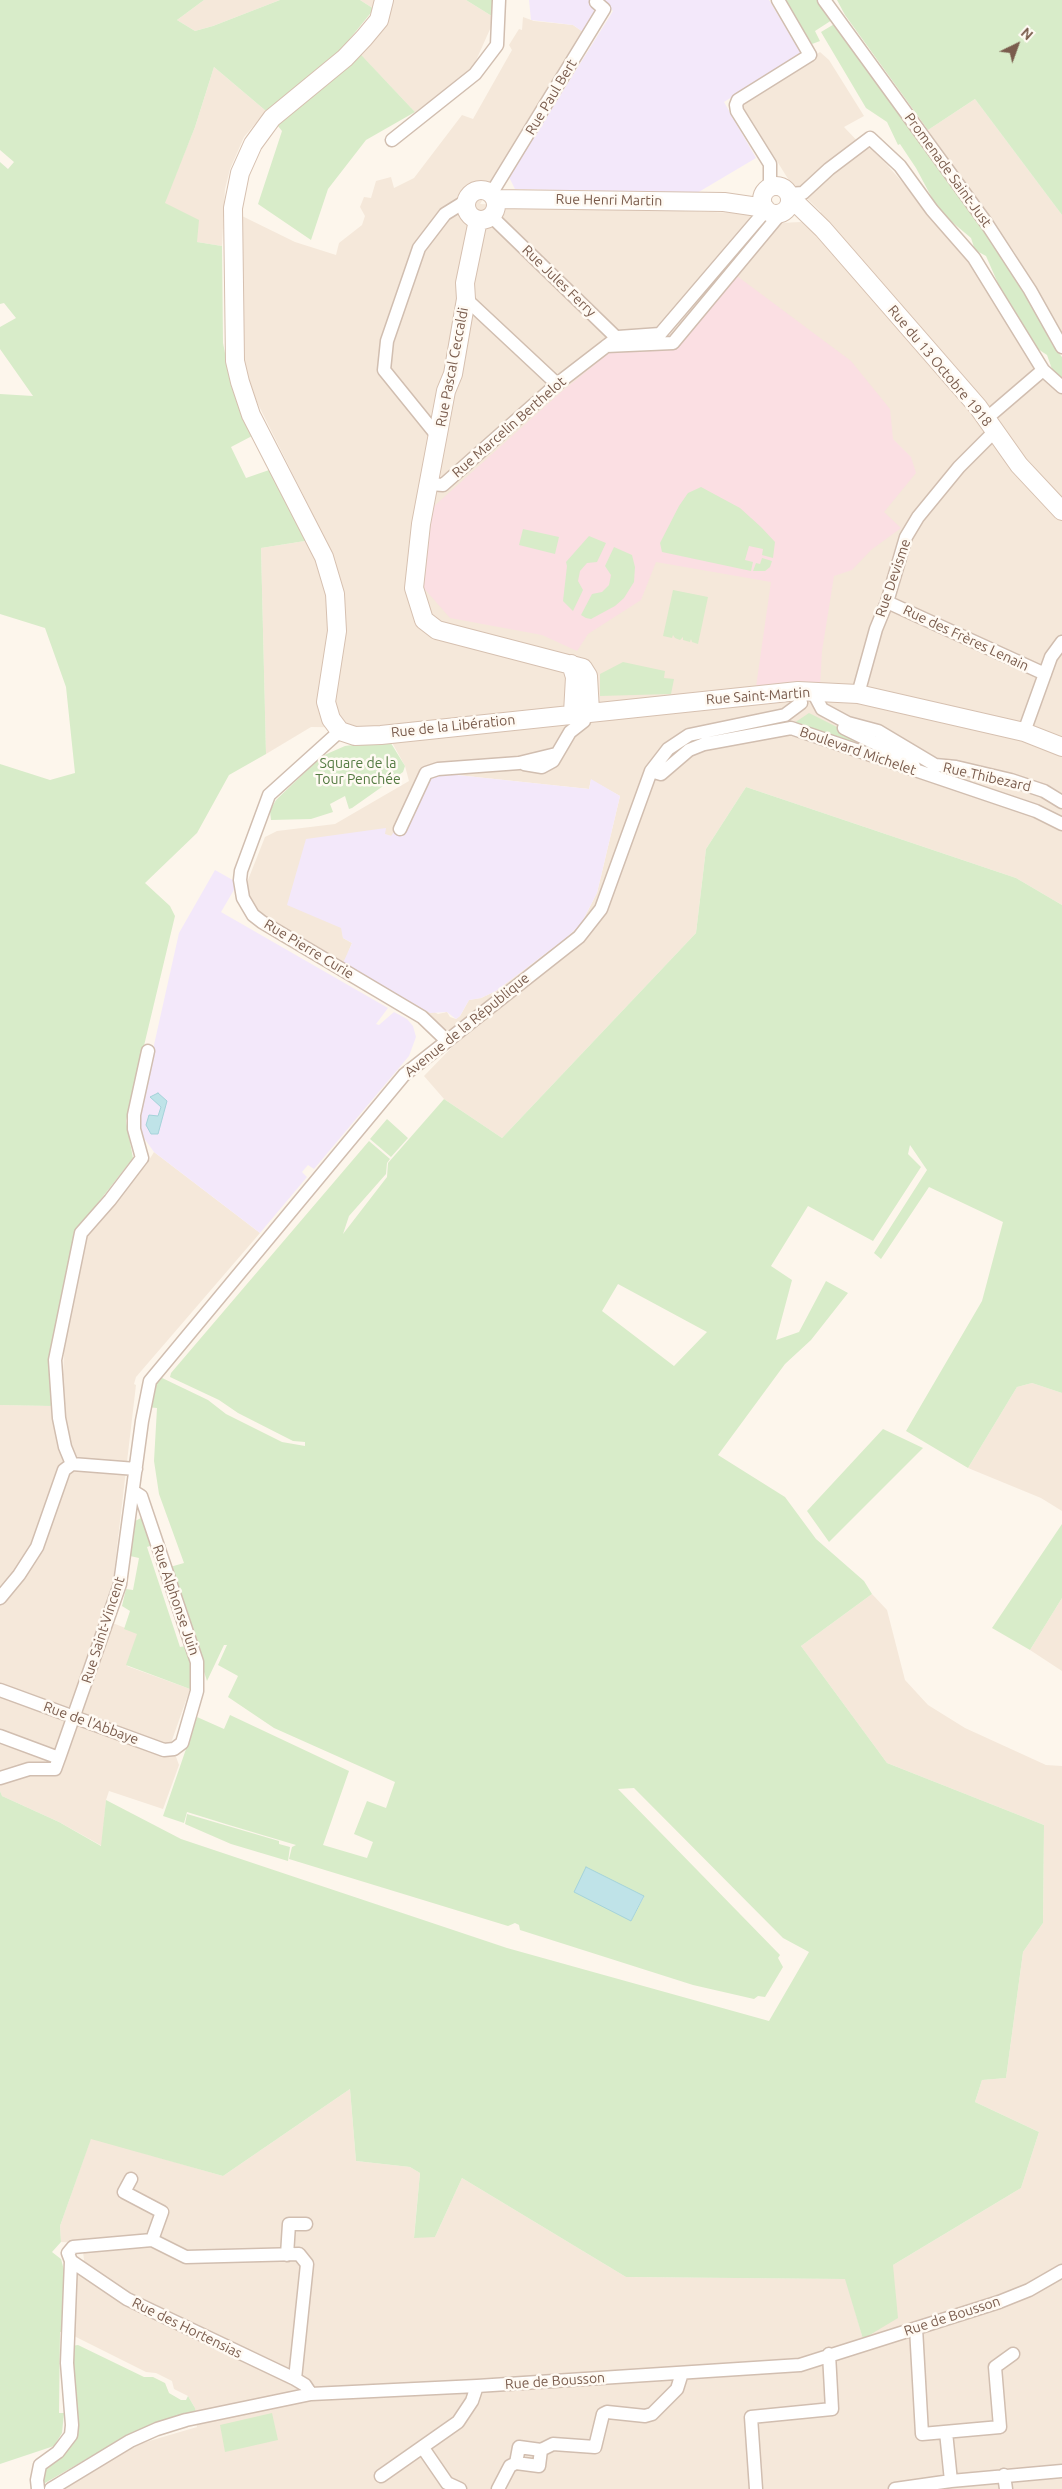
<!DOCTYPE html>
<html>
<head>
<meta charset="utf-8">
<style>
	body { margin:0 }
	#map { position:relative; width:1062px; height:2489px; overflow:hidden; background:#fdf6ec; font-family:Ubuntu,sans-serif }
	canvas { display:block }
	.north { position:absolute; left:992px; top:20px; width:50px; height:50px; -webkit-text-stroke:4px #fffaf3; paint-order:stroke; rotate:42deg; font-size:14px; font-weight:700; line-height:20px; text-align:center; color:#7a5c4d }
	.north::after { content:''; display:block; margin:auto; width:18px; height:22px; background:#7a5c4d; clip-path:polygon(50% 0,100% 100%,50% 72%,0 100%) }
</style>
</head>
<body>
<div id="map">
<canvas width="1062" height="2489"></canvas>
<div class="north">N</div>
</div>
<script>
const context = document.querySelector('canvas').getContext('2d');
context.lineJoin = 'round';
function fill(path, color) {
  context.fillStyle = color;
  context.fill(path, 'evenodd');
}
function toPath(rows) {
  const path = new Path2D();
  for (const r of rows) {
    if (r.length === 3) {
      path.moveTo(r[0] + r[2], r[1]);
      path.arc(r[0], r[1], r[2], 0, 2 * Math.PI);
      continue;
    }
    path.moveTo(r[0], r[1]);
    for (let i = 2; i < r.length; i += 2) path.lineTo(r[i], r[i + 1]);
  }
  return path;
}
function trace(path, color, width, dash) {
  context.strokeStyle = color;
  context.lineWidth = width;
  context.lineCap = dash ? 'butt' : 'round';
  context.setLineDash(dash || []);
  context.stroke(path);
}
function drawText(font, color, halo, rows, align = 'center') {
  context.font = font + ' Ubuntu,sans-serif';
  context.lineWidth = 5;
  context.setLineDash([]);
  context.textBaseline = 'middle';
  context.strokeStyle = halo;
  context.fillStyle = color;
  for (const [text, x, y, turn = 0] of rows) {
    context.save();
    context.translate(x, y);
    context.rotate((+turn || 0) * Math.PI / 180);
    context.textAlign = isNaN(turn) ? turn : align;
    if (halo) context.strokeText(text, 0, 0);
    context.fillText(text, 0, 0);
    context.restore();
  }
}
const residential = toPath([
	[204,0,280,0,213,26,195,31,177,20],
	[360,0,466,0,495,18,474,65,440,95,415,112,358,52,374,9],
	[523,17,534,21,573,25,583,32,480,204,741,213,780,223,801,222,807,227,821,212,790,182,740,102,820,52,829,60,864,116,844,127,865,149,871,148,881,158,971,260,1062,390,1062,905,1016,878,746,787,706,849,696,933,502,1138,444,1099,424,1076,457,1042,429,1014,258,914,244,890,265,837,277,831,335,824,409,781,405,766,384,728,311,727,266,754,261,548,311,540,322,533,248,384,242,353,242,216,295,242,336,255,339,243,362,225,365,216,360,207,364,197,371,198,376,181,391,177,394,188,414,178,462,115,473,119,512,50,509,45,519,29,522,30],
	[438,773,589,789,591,780,620,796,597,893,581,924,566,938,496,991,481,998,469,1000,460,1016,456,1019,450,1017,447,1012,438,1014,344,963,352,943,343,938,342,928,386,829,384,834,391,836,400,835],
	[214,67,266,111,244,137,230,169,225,189,222,246,197,242,164,203,195,127],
	[975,99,1062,215,1062,334,1015,253,928,130],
	[154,1152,260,1233,136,1377,134,1384,136,1385,113,1581,100,1618,138,1633,127,1666,190,1689,171,1743,179,1765,163,1809,109,1791,106,1800,102,1846,59,1822,2,1796,0,1791,0,1405,64,1406,63,1374,65,1330,84,1236,146,1165],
	[1032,1383,1062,1393,1062,1511,1041,1498,968,1468,1017,1387],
	[872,1594,887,1610,905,1680,928,1705,965,1728,1046,1765,1062,1766,1062,2489,60,2489,91,2469,139,2444,197,2427,195,2408,188,2396,174,2389,172,2381,156,2373,146,2372,74,2336,76,2278,84,2260,82,2243,61,2242,60,2226,91,2138,223,2176,350,2089,356,2161,410,2167,420,2173,414,2237,435,2237,462,2178,626,2277,846,2279,863,2339,893,2265,1021,2188,1039,2132,975,2102,982,2080,1006,2078,1023,1952,1043,1923,1044,1825,887,1763,801,1646],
	[1062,1598,1062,1671,1030,1650]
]);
const education = toPath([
	[529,0,598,0,592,5,595,14,583,32,573,25,531,20],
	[602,0,769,0,801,53,724,102,756,158,697,193,515,189,509,177,613,11],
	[438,773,589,789,591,779,620,796,597,893,581,924,566,938,496,991,481,998,469,1000,460,1016,456,1019,447,1012,430,1013,343,963,352,943,343,938,341,928,287,905,306,839,386,828,385,834,391,836,394,832,400,835,428,778],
	[215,870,238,883,221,912,388,1008,376,1024,379,1025,394,1012,407,1019,413,1026,416,1037,409,1056,314,1169,308,1165,302,1172,307,1177,260,1233,154,1152,141,1134,139,1112,179,933]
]);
const medical = toPath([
	[737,276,851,361,890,409,893,439,911,457,916,473,884,512,901,528,871,550,852,570,834,576,822,651,820,687,756,687,771,582,656,562,641,600,588,634,577,651,542,635,450,618,422,586,432,508,560,393,610,352,676,347]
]);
const green = toPath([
	[0,0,204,0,177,20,195,31,213,26,280,0,360,0,374,9,348,41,415,112,366,140,328,189,311,240,258,204,282,131,266,111,214,67,195,127,165,203,199,220,197,242,222,246,223,343,232,388,252,436,231,447,246,478,272,469,311,540,261,548,266,754,229,775,197,833,145,883,170,906,175,916,126,1121,133,1158,76,1231,49,1360,53,1406,0,1405,0,764,50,780,75,773,66,687,45,628,0,614,0,394,33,396,0,349,0,327,16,318,4,303,0,304,0,162,8,169,14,162,0,150],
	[466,0,493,0,495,18],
	[785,0,820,0,832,20,815,31,820,41,812,44],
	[837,0,1062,0,1062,215,975,99,928,130,845,15],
	[836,23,1014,272,1053,346,1062,357,1062,379,1053,372,1047,355,1038,349,1018,323,1017,314,1000,288,986,256,975,250,971,238,939,211,916,168,900,144,898,145,887,122,866,108,821,32],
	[701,487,740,508,761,527,775,542,773,558,762,555,763,549,749,546,745,560,753,562,751,571,662,552,660,543,679,506,688,493],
	[523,529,559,537,555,554,519,545],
	[589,536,606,543,597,562,587,563,580,571,578,581,583,590,573,611,563,601,567,566,566,562],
	[614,547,632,555,635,567,634,582,624,598,615,606,591,619,586,618,581,615,592,594,602,592,609,585,611,575,605,566],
	[762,558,772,561,770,567,765,571,753,571,756,563,760,564],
	[673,590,708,597,698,644,692,642,691,639,690,642,683,640,683,637,680,640,675,638,673,635,672,638,663,636],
	[623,662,665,671,664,678,674,679,671,694,600,696,600,674],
	[809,713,901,759,794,723],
	[389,740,405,766,403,772,352,808,349,809,345,796,330,804,333,812,311,819,271,820,270,811,276,800,322,756,345,746],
	[746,787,1016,878,1062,905,1062,1393,1032,1383,1017,1387,968,1468,906,1431,982,1301,1003,1222,929,1187,881,1259,874,1253,927,1170,910,1145,908,1154,921,1167,873,1241,808,1206,771,1266,792,1280,776,1340,799,1332,826,1281,848,1293,811,1340,785,1364,718,1455,785,1497,816,1539,864,1581,872,1594,801,1646,887,1763,1044,1825,1043,1923,1023,1952,1006,2078,982,2080,975,2102,1039,2132,1021,2188,893,2265,898,2318,863,2339,845,2279,626,2277,462,2178,435,2237,414,2238,420,2173,410,2167,356,2161,350,2089,223,2176,91,2139,60,2226,61,2242,52,2252,61,2259,68,2285,67,2331,60,2332,59,2413,64,2413,62,2433,54,2446,0,2464,0,1791,2,1796,59,1822,101,1846,106,1800,181,1839,507,1948,769,2021,809,1952,783,1938,634,1788,618,1789,780,1955,778,1958,783,1967,765,1997,758,1996,754,1999,693,1985,520,1930,519,1925,515,1923,508,1926,289,1859,292,1847,296,1845,229,1825,187,1812,184,1823,163,1816,197,1717,224,1729,230,1715,349,1771,323,1845,367,1858,373,1842,354,1834,367,1801,386,1808,395,1782,274,1728,228,1697,238,1676,218,1665,227,1645,224,1645,207,1681,170,1567,184,1563,159,1494,154,1461,157,1408,147,1407,158,1376,208,1400,226,1414,282,1442,305,1446,305,1442,293,1441,238,1413,219,1400,170,1377,171,1373,369,1141,390,1159,387,1163,386,1174,349,1216,343,1234,387,1177,388,1163,444,1099,502,1138,696,933,706,849],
	[618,1284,707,1332,674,1366,602,1311],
	[587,1868,644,1897,631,1921],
	[387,1119,408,1138,391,1157,370,1139],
	[883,1429,923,1448,829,1542,807,1511],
	[141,1518,153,1545,147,1547,180,1647,187,1646,192,1676,190,1689,126,1665,137,1634,124,1629,130,1611,122,1606,126,1589,133,1590,139,1558,130,1556,135,1521],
	[1062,1524,1062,1598,1030,1650,992,1628],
	[187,1814,279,1841,279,1844,290,1847,288,1861,231,1844,185,1824],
	[78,2345,144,2377,153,2377,165,2383,169,2393,181,2400,186,2400,188,2396,195,2408,196,2414,128,2435,45,2483,40,2479,43,2469,69,2447,71,2346],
	[272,2413,278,2440,225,2452,220,2425]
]);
const water = toPath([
	[158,1093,167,1101,158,1134,151,1134,146,1125,149,1115,158,1116,161,1107,150,1097,158,1093],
	[586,1867,644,1896,631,1921,574,1892,586,1867]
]);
const street = toPath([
	[824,0,987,224,1030,290,1062,347],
	[392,140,475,74,497,45,499,0],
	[770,187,770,164,737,111,736,105,738,100,810,55,778,0],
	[491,194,604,9,596,2],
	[789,194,803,193,829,169,870,138,900,166,932,210,974,258,1043,370,1062,387],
	[491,216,622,343],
	[466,299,557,384],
	[606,346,673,343,781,213],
	[987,418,1043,370],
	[439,438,384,370,387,341,419,248,445,214,466,201],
	[430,484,443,485,557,384,618,337,660,334,766,210],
	[887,602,1045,674],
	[813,692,822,709,848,723,878,731,935,765,956,767,1011,780,1044,791,1062,802],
	[858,694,876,629,887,602,906,537,918,517,959,467,995,431],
	[844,728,899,755,914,766],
	[340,731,269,795,241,871,240,880,243,898,253,915,262,922,422,1017,446,1040],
	[1024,732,1051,657,1062,642],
	[524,764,542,767,553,761,570,732,584,721,586,712],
	[651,771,661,774,689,750,704,744,791,728,1036,811,1062,824],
	[400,829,426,773,438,769,519,763,556,754],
	[72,1464,65,1447,59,1418,55,1360,81,1233,110,1200,142,1158,134,1129,134,1115,148,1051],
	[0,1598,19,1575,37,1547,64,1470,72,1464,136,1469],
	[0,1690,164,1750,174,1749,182,1743,197,1691,197,1662,141,1496,133,1491],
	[0,1736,59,1758,55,1769,29,1769,0,1778],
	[59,1758,120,1584,142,1421,150,1381,404,1075,579,937,601,909,651,771,668,749,689,735,785,715,801,703,798,691],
	[131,2179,124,2192,162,2212,152,2240],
	[287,2255,289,2224,306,2224],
	[916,2328,922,2434,1000,2427,995,2367,1013,2354],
	[295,2379,307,2264,299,2254,186,2257,152,2240,73,2247,68,2253,71,2261,127,2299,295,2379,305,2385,311,2394],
	[946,2432,951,2481],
	[423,2448,447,2483,460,2489],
	[516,2463,539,2466,541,2450],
	[1004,2475,1006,2489],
	[381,2476,458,2422,472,2401,477,2386],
	[38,2489,37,2480,40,2465,58,2452,71,2435,72,2425,67,2363,71,2261],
	[51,2489,130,2441,157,2429,186,2420,311,2394,477,2386,800,2365,999,2302,1029,2290,1062,2271],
	[498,2489,510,2466,516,2463,519,2447,541,2450,553,2444,595,2447,603,2414,607,2412,645,2416,652,2414,677,2389,682,2373],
	[756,2489,751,2417,832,2409,829,2354],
	[895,2489,951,2481,1062,2471]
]);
const secondary = toPath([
	[384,0,379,20,364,38,345,58,272,118,253,144,240,173,233,208,235,361,240,382,251,415,324,557,335,594,337,631,326,702,331,719,340,731,355,736,381,735,798,691,858,694,1024,732,1062,747],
	[776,200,14],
	[481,205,15],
	[790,197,823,229,978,407,1019,465,1062,511],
	[495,199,724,202,765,208],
	[478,220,465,283,466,299,453,374,446,391,421,524,414,588,424,620,437,630,583,668,588,676,590,711],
	[571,664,575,677,573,713]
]);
const streetNames = [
	["Rue Paul Bert",551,97,-59],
	["Promenade Saint-Just",948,170,54],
	["Rue Henri Martin",609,200,1],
	["Rue Jules Ferry",559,281,44],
	["Rue du 13 Octobre 1918",940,366,50],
	["Rue Pascal Ceccaldi",452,367,-79],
	["Rue Marcelin Berthelot",509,427,-41],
	["Rue Devisme",893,578,-71],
	["Rue des Frères Lenain",966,638,25],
	["Rue Saint-Martin",758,696,-4],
	["Rue de la Libération",453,726,-6],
	["Boulevard Michelet",858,751,19],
	["Rue Thibezard",987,777,13],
	["Rue Pierre Curie",309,949,31],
	["Avenue de la République",467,1025,-39],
	["Rue Alphonse Juin",176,1600,71],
	["Rue Saint-Vincent",103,1630,-72],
	["Rue de l'Abbaye",91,1723,20],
	["Rue de Bousson",952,2316,-18],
	["Rue des Hortensias",187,2328,26],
	["Rue de Bousson",555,2381,-4]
];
const parkNames = [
	["Square de la",358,763],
	["Tour Penchée",358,779]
];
fill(residential, '#f5e8da');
fill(education, '#f3e8fa');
fill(medical, '#fbdfe3');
fill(green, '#d8ecc9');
fill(water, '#bfe3e8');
trace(water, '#a5d3da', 1);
trace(street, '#d1beb0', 15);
trace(secondary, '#d6c0b0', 20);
trace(street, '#fff', 12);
trace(secondary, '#fff', 18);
drawText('14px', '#7a5c4d', '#fffaf3', streetNames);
drawText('14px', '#537a41', '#fffaf3', parkNames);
</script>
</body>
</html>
